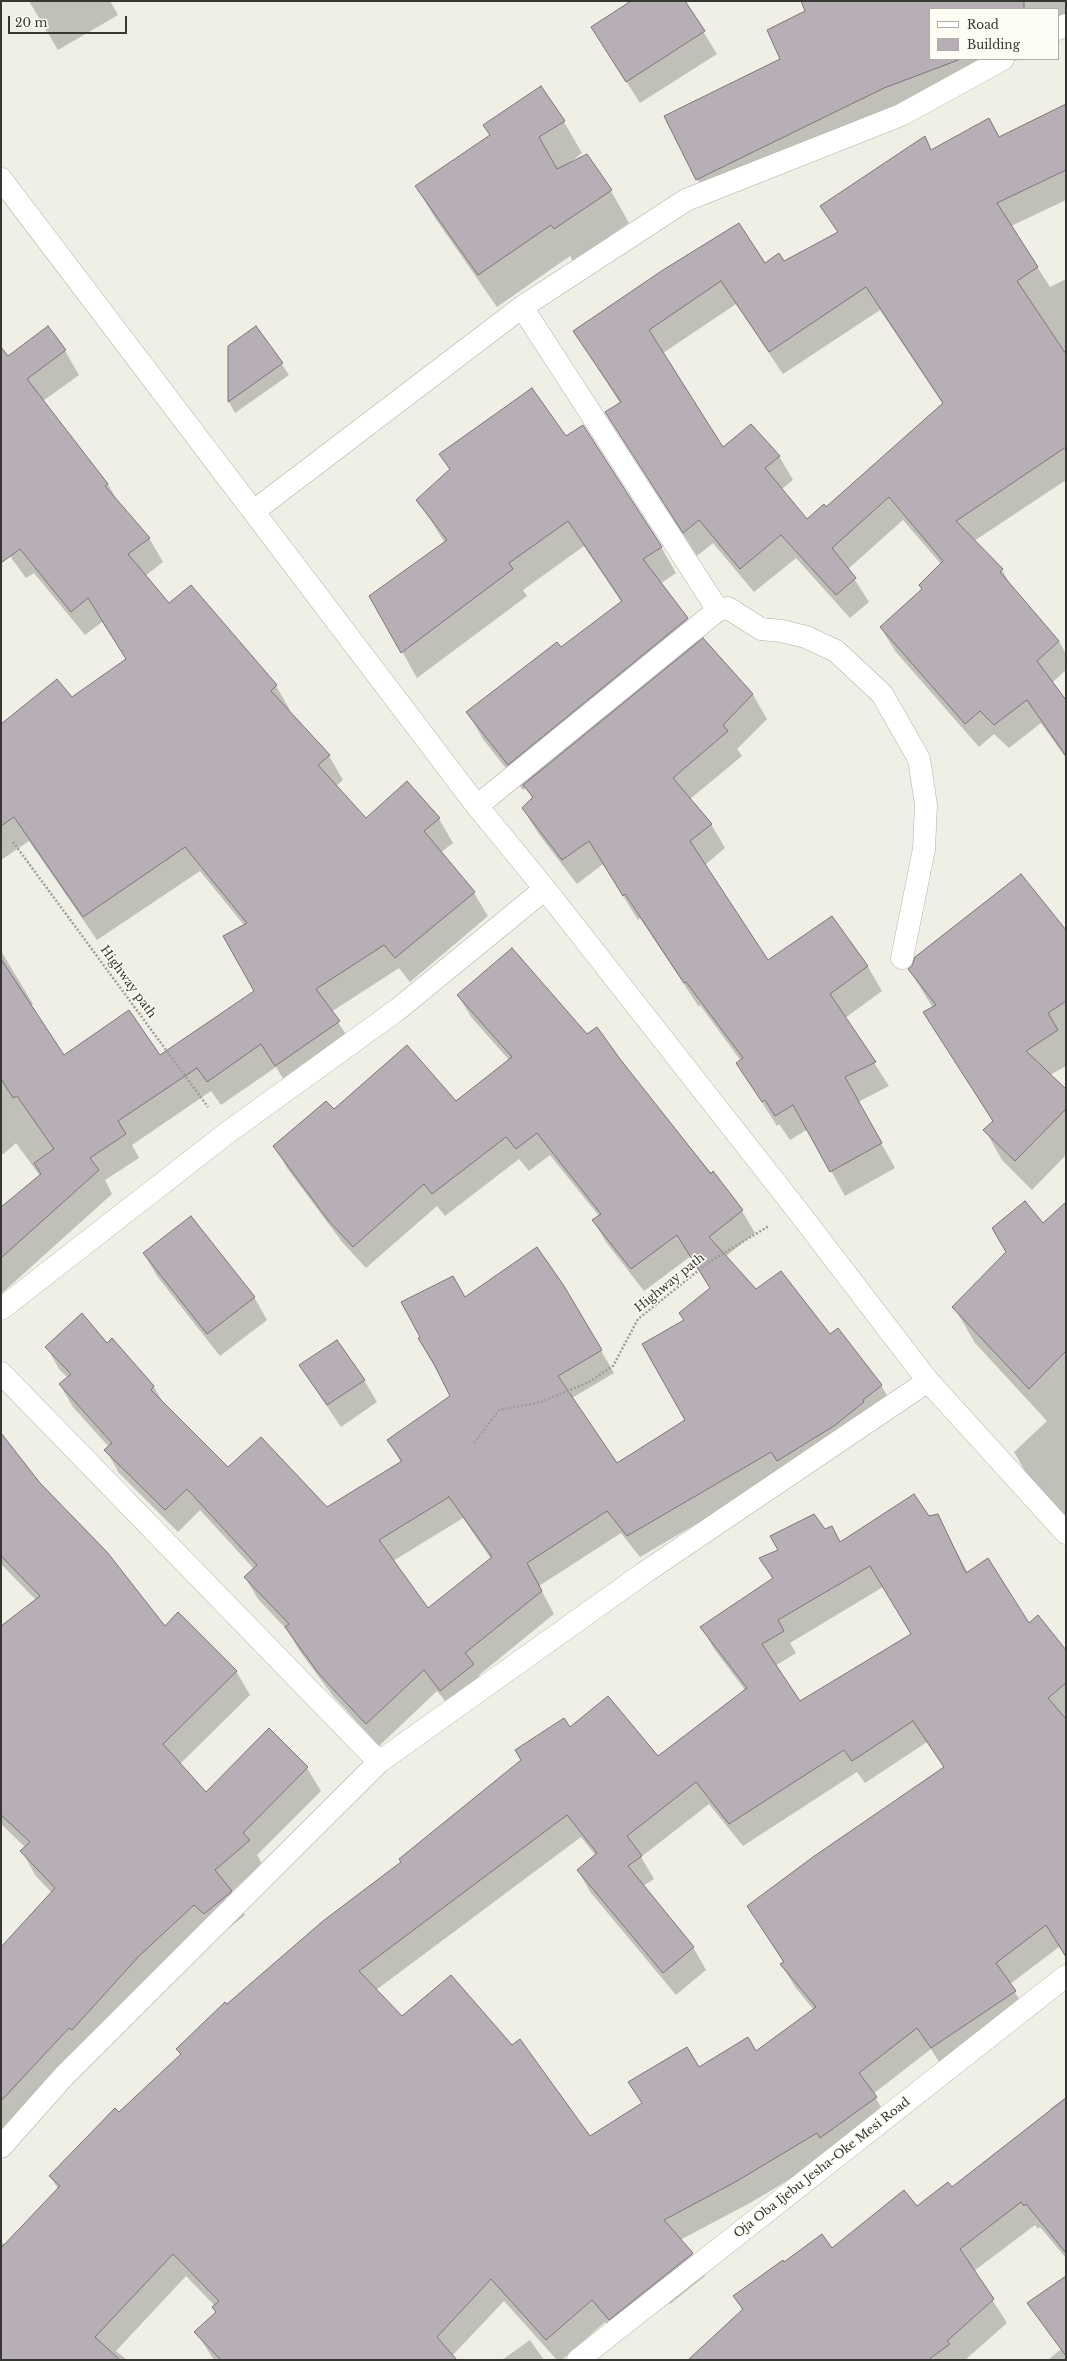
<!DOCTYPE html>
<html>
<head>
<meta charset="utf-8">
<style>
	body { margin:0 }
	#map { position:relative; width:1067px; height:2361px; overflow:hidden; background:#f0efe6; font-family:"Libre Baskerville",serif }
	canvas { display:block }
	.frame { position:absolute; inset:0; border:2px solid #363633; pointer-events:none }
	.legend { position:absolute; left:929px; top:8px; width:130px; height:52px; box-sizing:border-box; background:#fdfdf4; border:1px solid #adada7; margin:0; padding:5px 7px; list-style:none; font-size:12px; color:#363633 }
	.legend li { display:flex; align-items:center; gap:8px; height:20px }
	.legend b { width:20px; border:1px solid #adada7 }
	.scale { position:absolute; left:8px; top:16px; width:119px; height:18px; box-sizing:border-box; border:2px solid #363633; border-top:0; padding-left:5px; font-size:12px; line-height:14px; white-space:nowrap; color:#363633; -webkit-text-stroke:3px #fdfdf4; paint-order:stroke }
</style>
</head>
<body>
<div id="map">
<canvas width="1067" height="2361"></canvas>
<div class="frame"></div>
<ul class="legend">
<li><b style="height:5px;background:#fff"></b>Road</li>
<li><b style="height:11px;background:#b7afb5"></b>Building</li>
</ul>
<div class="scale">20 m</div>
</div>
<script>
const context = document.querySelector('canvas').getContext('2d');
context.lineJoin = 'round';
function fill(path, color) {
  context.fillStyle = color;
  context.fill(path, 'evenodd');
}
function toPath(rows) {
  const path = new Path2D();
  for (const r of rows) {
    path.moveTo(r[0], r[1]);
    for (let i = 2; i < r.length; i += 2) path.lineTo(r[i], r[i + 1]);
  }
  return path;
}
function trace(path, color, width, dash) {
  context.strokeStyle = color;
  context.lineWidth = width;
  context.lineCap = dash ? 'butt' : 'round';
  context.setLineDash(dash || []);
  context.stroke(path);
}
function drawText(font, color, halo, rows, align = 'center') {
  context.font = font + ' "Libre Baskerville",serif';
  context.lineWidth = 3;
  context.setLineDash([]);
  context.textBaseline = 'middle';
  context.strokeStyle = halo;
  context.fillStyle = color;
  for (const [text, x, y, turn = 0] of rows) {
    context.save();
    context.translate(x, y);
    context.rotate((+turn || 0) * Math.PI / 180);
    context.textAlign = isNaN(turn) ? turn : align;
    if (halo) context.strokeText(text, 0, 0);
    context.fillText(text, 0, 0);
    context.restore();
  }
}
const shadow = toPath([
	[29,1,110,1,118,15,58,50],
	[633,1,684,1,717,54,640,103,592,27],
	[802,1,1066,1,1066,19,1058,21,1058,9,930,9,930,59,1019,59,897,111,710,203,665,117,781,59,806,11],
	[1066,105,1066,200,1011,226,1050,287,1066,279,1066,480,974,541,1002,570,1013,589,1059,641,1066,654,1066,670,1052,683,1066,702,1066,758,1041,723,1009,748,994,734,979,747,895,651,881,628,923,589,941,564,903,520,848,569,869,602,850,618,796,558,754,592,713,543,697,556,606,412,620,403,574,331,765,264,784,262,838,233,822,206,925,138,932,151,999,138],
	[736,304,783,374,880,310,943,404,826,509,807,520,782,489,793,480,779,456,723,448,663,353],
	[564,122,582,153,564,167,611,191,629,223,573,261,570,256,497,307,435,218,416,186,491,135],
	[256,327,289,375,235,413,229,402,229,346],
	[1,348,8,357,65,351,79,375,43,401,108,484,118,502,149,538,163,562,145,576,169,605,190,587,276,686,290,710,288,711,329,756,343,780,336,786,366,820,407,783,439,819,453,843,440,853,474,893,488,916,410,982,399,968,331,1012,353,1045,290,1090,276,1067,221,1105,211,1091,132,1145,139,1158,105,1180,112,1194,1,1294,1,1209,40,1176,16,1143,1,1156,1,951,33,1004,30,1006,64,1056,160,1056,255,991,244,925,200,871,97,940,29,841,1,860,1,725,72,698,127,660,102,622,85,635,34,573,26,578,1,544],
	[566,437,661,547,676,573,660,584,687,619,700,642,703,640,753,695,767,719,737,749,742,756,690,799,711,824,725,848,705,865,768,962,832,917,868,967,882,991,845,1018,889,1086,858,1102,895,1168,845,1196,808,1129,790,1140,779,1124,777,1126,737,1063,741,1061,700,1005,699,1007,640,918,638,920,603,864,577,884,538,833,523,809,533,799,526,788,523,790,483,739,468,713,561,649,622,603,584,546,523,590,527,596,417,678,371,596,445,543,418,500,450,471,441,454],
	[1066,932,1066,1066,1050,1075,1066,1091,1066,1155,1032,1190,1002,1160,985,1130,993,1122,925,1012,933,1008,909,969],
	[458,995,587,1036,619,1060,742,1211,755,1233,725,1257,756,1290,830,1335,881,1385,894,1408,640,1557,621,1533,539,1586,554,1614,479,1675,486,1687,454,1712,437,1691,379,1746,333,1696,299,1650,288,1631,258,1599,245,1577,254,1569,200,1510,178,1532,119,1473,106,1450,109,1447,73,1407,60,1385,68,1378,59,1369,47,1347,107,1344,112,1340,154,1387,164,1404,228,1468,327,1509,401,1463,388,1440,451,1396,419,1339,465,1298,564,1287,614,1373,572,1398,616,1464,686,1420,684,1321,680,1313,711,1289,691,1256,644,1291,606,1242,593,1220,599,1216,550,1155,529,1171,519,1159,445,1216,437,1206,366,1268,342,1242,287,1168,275,1146,334,1110,456,1102,510,1061,471,1017],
	[463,1518,491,1559,428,1610,393,1561],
	[1066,1203,1066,1523,1035,1488,1014,1452,1047,1421,975,1343,954,1307,1007,1252,1043,1225],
	[144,1254,254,1297,267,1320,220,1356,157,1276],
	[300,1366,364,1380,377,1402,341,1427],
	[1,1441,165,1627,236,1671,250,1695,180,1764,206,1794,307,1768,321,1791,257,1855,262,1864,231,1892,245,1915,218,1937,1,2149,1,1948,52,1893,35,1875,22,1851,26,1848,1,1824,1,1632,36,1600,1,1564],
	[937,1515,968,1573,1029,1624,1066,1652,1066,1957,1059,1947,1010,1984,1028,2014,944,2070,931,2049,873,2094,889,2120,750,2203,680,2240,692,2254,705,2276,670,2304,666,2300,621,2340,605,2322,562,2360,557,2360,504,2301,452,2356,455,2360,214,2360,196,2332,217,2313,215,2306,186,2276,116,2351,127,2360,1,2360,1,2242,5,2245,58,2189,51,2177,181,2056,177,2049,227,2005,570,1729,658,1757,745,1690,714,1649,702,1627,773,1579,761,1558,825,1530,840,1543],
	[883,1587,912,1635,800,1703,775,1666,796,1653,790,1643],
	[927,1742,944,1768,748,1907,784,1963,782,1965,795,1987,814,2010,755,2052,699,2068,629,2082,642,2104,590,2137,402,2017,376,1990,581,1837,596,1856,578,1871,591,1893,676,1995,706,1970,693,1947,643,1886,654,1879,641,1857,709,1804,743,1846,857,1772,865,1783],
	[1066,2097,1066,2258,1040,2227,1038,2229,1035,2225,974,2271,1007,2323,965,2360,691,2360,743,2311,734,2296,822,2236,832,2250,952,2189,1052,2111,1050,2109],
	[530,2340,544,2360,502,2360],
	[1066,2345,1066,2360,1048,2360]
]);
const building = toPath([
	[631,1,685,1,705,31,626,82,591,27,631,1],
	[801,1,1024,1,1024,9,930,9,930,59,961,59,884,88,696,180,664,116,780,59,767,30,805,11,801,1],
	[541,86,565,121,539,137,557,169,587,154,612,190,554,229,551,225,478,275,415,186,490,135,483,125,541,86],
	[1066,104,1066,170,997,203,1038,267,1017,281,1066,354,1066,447,956,521,1003,569,1000,572,1059,641,1037,661,1066,700,1066,756,1027,700,994,725,980,711,965,724,880,627,922,589,919,585,943,561,889,497,832,548,856,578,836,595,781,535,740,569,699,520,683,533,605,412,621,402,573,331,663,270,739,223,765,263,779,253,784,261,838,232,820,206,925,136,931,150,989,118,999,137,1066,104],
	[721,281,769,352,866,287,943,403,826,507,824,504,807,519,765,468,780,456,751,424,723,447,649,330,721,281],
	[48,326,66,350,27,379,108,484,105,486,150,538,128,554,169,603,191,585,277,685,271,691,330,755,318,765,366,818,407,781,440,818,424,831,475,892,395,958,384,945,316,989,340,1021,275,1066,261,1044,207,1082,197,1068,118,1121,126,1134,90,1158,99,1170,1,1258,1,1207,41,1174,34,1163,54,1149,17,1096,13,1098,1,1079,1,959,64,1055,129,1010,160,1055,254,991,223,936,247,923,185,847,83,917,14,817,1,826,1,724,57,679,72,697,126,659,88,598,71,612,20,549,1,563,1,347,8,356,48,326],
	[256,326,283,363,228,402,228,346,256,326],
	[532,388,566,436,583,425,662,547,643,559,688,618,508,765,466,712,557,642,561,647,622,601,568,521,509,563,513,569,401,653,369,596,447,540,416,500,450,469,439,454,532,388],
	[703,638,753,694,723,725,728,731,673,778,712,824,690,841,768,960,832,916,868,966,830,994,876,1062,845,1077,882,1143,830,1172,793,1105,775,1116,765,1100,762,1102,736,1063,743,1058,686,982,684,983,625,894,623,896,589,841,562,860,522,808,533,797,523,785,703,638],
	[1021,874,1066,930,1066,1001,1048,1013,1058,1030,1026,1051,1066,1089,1066,1109,1015,1161,983,1130,993,1121,923,1012,936,1005,908,969,912,966,915,957,1021,874],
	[512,948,587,1034,597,1027,620,1059,711,1174,713,1171,743,1210,709,1237,756,1289,781,1271,830,1334,838,1328,882,1385,863,1400,864,1402,834,1426,777,1461,771,1452,627,1536,607,1511,527,1563,542,1591,465,1653,474,1664,440,1691,424,1670,366,1724,319,1674,285,1627,289,1624,244,1577,257,1565,187,1489,165,1510,104,1450,112,1443,59,1384,71,1374,45,1347,82,1313,107,1343,112,1338,154,1386,151,1390,228,1467,261,1437,327,1507,402,1461,387,1440,450,1396,434,1364,418,1338,420,1337,401,1302,453,1276,465,1297,537,1247,564,1286,602,1350,558,1376,617,1463,685,1420,642,1344,684,1320,679,1313,710,1288,677,1235,631,1269,592,1220,601,1214,537,1133,516,1149,506,1137,432,1194,424,1184,353,1247,328,1220,273,1146,326,1101,334,1109,407,1045,456,1101,512,1057,457,995,512,948],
	[449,1497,492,1557,428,1608,379,1540,449,1497],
	[1025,1201,1043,1223,1066,1202,1066,1351,1029,1389,952,1307,1006,1252,992,1228,1025,1201],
	[191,1216,255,1297,207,1334,143,1253,191,1216],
	[337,1340,365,1380,327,1405,299,1365,337,1340],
	[1,1433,40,1483,107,1552,165,1626,178,1612,237,1671,163,1744,206,1792,269,1728,308,1767,243,1833,250,1840,215,1870,232,1891,204,1914,194,1905,139,1956,72,2030,69,2028,1,2101,1,1947,55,1888,20,1851,30,1842,1,1815,1,1626,40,1596,1,1556,1,1433],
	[914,1494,929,1516,938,1514,966,1573,988,1558,1029,1623,1038,1615,1066,1650,1066,1683,1048,1698,1066,1719,1066,1957,1046,1925,996,1963,1016,1991,931,2048,917,2028,859,2073,877,2097,820,2138,817,2133,737,2181,664,2220,693,2253,609,2320,592,2300,546,2340,491,2279,437,2337,457,2360,221,2360,194,2332,216,2312,212,2307,219,2301,173,2254,95,2337,120,2360,1,2360,1,2248,60,2186,49,2176,115,2108,119,2112,181,2054,176,2049,225,2002,227,2004,323,1921,401,1862,399,1859,521,1760,515,1750,564,1718,570,1727,608,1696,658,1756,747,1688,700,1627,773,1578,759,1558,778,1550,770,1536,814,1514,825,1529,832,1526,840,1542,914,1494],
	[870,1566,911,1634,800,1701,762,1644,784,1631,778,1620,870,1566],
	[913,1721,944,1767,813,1857,747,1906,784,1962,780,1964,816,2007,756,2051,748,2037,699,2067,687,2047,628,2082,642,2103,590,2136,520,2039,512,2045,451,1975,402,2016,359,1971,567,1815,597,1853,577,1870,663,1973,694,1947,628,1866,642,1856,627,1836,696,1782,729,1824,844,1750,852,1761,913,1721],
	[1066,2098,1066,2253,1026,2204,1024,2206,1021,2202,960,2249,994,2299,947,2341,950,2344,928,2360,688,2360,743,2309,733,2296,783,2260,784,2262,822,2234,832,2248,904,2190,917,2206,948,2182,952,2187,1066,2098],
	[1066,2276,1066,2356,1027,2303,1066,2276]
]);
const path = toPath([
	[13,842,208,1107],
	[474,1443,499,1410,541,1402,589,1382,613,1366,638,1319,709,1262,769,1226]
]);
const minor = toPath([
	[1058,29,1066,25],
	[1,179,477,806,545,889,797,1210,928,1381,1066,1533],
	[522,307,718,610,728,608,761,629,782,631,806,637,836,651,882,694,919,759,926,805,924,849,902,958],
	[254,511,522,307,686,200,901,115,1003,59],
	[477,806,718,610],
	[1,1309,227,1133,397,1010,545,889],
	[1,1373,379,1762],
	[1,2147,64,2076,379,1762,644,1573,928,1381]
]);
const major = toPath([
	[578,2360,1066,1976]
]);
const streetNames = [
	["Highway path",128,982,54],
	["Highway path",670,1283,-39],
	["Oja Oba Ijebu Jesha-Oke Mesi Road",822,2168,-38]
];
fill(shadow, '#0003');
fill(building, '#b7afb5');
trace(building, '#7b747a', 1);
trace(minor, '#b1b1a8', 23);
trace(major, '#b1b1a8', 23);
trace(path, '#9e9e97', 2.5, [2, 2]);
trace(minor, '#fff', 22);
trace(major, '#fff', 22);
drawText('12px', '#363633', '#fdfdf4', streetNames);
</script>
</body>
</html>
